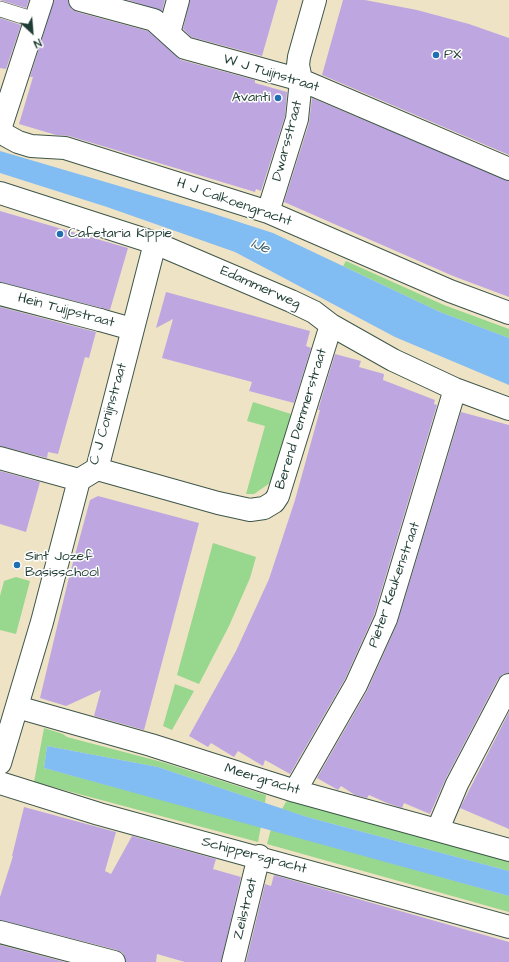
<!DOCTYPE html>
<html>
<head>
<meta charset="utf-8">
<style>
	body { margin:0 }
	#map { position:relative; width:509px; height:962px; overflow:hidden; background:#efe3c5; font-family:"Architects Daughter",sans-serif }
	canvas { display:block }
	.north { position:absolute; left:12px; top:12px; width:40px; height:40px; -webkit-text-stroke:3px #fff; paint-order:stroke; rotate:154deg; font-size:11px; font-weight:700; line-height:16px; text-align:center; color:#1f3d34 }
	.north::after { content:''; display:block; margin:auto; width:14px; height:18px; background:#1f3d34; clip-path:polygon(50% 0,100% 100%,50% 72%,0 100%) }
</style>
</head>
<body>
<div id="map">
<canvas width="509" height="962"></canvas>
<div class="north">N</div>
</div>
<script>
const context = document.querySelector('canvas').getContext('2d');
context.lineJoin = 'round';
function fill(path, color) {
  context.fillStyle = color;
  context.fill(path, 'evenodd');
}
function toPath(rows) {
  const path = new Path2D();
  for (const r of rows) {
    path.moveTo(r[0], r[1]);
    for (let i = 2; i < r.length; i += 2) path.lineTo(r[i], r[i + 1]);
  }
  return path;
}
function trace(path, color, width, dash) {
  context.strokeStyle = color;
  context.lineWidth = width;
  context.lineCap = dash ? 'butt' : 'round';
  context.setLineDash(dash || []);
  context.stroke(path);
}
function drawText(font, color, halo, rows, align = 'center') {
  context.font = font + ' "Architects Daughter",sans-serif';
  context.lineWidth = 3;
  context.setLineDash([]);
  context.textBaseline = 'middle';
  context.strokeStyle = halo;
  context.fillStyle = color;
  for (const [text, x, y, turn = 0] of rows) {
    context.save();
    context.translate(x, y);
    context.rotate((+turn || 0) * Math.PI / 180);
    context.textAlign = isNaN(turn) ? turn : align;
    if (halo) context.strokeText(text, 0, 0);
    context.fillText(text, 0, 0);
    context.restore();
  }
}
const green = toPath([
	[346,261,444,305,509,329,509,338,440,312,343,266],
	[253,402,291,414,275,473,270,483,254,494,246,494,265,426,247,421],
	[213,543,256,557,250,578,229,626,199,684,177,675],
	[16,577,30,581,16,634,0,630,0,596,4,581],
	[175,684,194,691,172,730,163,726],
	[44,728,63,734,67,737,162,762,266,795,265,803,158,767,47,746,44,768,261,826,258,842,34,782],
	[287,800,509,861,509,871,307,817,282,809],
	[271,829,509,896,509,912,267,844]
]);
const water = toPath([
	[0,151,211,213,273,233,440,312,509,338,509,385,395,337,235,252,107,207,0,173],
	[47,746,158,767,307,817,509,871,509,896,44,768]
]);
const building = toPath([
	[0,0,29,0,26,8],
	[54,0,68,0,71,9,77,12,148,31,181,60,255,80,255,83,287,92,285,116,261,191,256,189,255,192,69,136,56,135,19,124,33,77,30,77],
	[128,0,165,0,162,11],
	[190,0,278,0,262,56,191,37,183,29],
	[343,0,365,0,417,10,469,24,509,38,509,155,322,75],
	[0,18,21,25,6,69,0,68],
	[312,98,509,181,509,297,453,276,284,202,309,123],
	[0,211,128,248,110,310,0,282],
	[166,292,310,331,306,346,311,348,294,403,249,391,252,382,162,358,173,319,156,328],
	[0,307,96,332,89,358,85,357,58,454,48,452,47,458,0,446],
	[335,354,361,361,359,367,384,374,383,380,435,400,434,404,437,405,374,615,345,679,290,774,265,760,263,766,238,751,234,757,211,743,208,747,189,736,236,651,269,579,295,500,320,410,318,410],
	[461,412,509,425,509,673,503,674,498,679,446,778,430,814,404,803,402,808,387,803,369,795,367,798,355,795,341,786,338,790,317,778,367,691,397,624],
	[0,471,40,482,26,532,0,524],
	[98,496,199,523,144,730,94,716,101,690,66,706,40,698,69,577,90,500],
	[509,712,509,829,460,808],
	[24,807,116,832,105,871,111,874,132,836,216,859,213,869,241,877,221,962,185,962,157,954,156,962,126,962,123,953,117,950,0,920,0,897,13,856,12,856],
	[274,875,509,942,509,962,246,962,265,884,271,886],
	[0,945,65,962,0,962]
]);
const service = toPath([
	[0,9,35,20]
]);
const pedestrian = toPath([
	[169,33,178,0],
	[100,320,132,329]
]);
const minor = toPath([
	[42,0,0,129,7,136,18,142,31,146,65,148,268,212,450,291,509,313],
	[80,0,154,20,185,48,301,80,509,169],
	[0,193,155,243,291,301,314,312,331,325,393,360,455,389,509,409],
	[268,212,297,119,301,80,298,65,299,57,315,0],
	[0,294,100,320],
	[0,458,79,480],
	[97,469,218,503,250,510,264,508,274,502,278,496,331,325],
	[17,707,151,745,295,791,509,850],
	[0,763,42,622,79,480,97,469,155,243],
	[0,783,99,814,509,927],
	[295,791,356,685,386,619,455,389],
	[438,829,457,784,509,685],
	[0,932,114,962],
	[233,962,259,856]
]);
const markers = [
	[436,55,4,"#1f6fb2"],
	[278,98,4,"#1f6fb2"],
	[60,234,4,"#1f6fb2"],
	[17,565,4,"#1f6fb2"]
];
const poiNames = [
	["PX",444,55],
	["Avanti",270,98,"right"],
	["Cafetaria Kippie",68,234],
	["Sint Jozef",25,557],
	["Basisschool",25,573]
];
const streetNames = [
	["W J Tuijnstraat",271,74,17],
	["Dwarsstraat",288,141,-75],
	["H J Calkoengracht",234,203,19],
	["Edammerweg",260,288,24],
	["Hein Tuijpstraat",66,311,15],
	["C J Conijnstraat",109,414,-74],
	["Berend Demmerstraat",302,419,-73],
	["Pieter Keukenstraat",395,585,-71],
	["Meergracht",262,780,17],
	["Schippersgracht",254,856,15],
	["Zeilstraat",246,909,-76]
];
const waterNames = [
	["IJe",260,247,23]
];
fill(green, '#98d78e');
fill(water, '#81bcf3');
fill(building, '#bea7e1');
trace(service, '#3e564a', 16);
trace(pedestrian, '#3e564a', 24);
trace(minor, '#3e564a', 24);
trace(service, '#fff', 15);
trace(pedestrian, '#fff', 22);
trace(minor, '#fff', 22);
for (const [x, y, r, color] of markers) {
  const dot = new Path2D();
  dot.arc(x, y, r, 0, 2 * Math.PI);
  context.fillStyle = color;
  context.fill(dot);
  trace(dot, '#fff', 1.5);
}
drawText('14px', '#1f3d34', '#fff', poiNames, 'left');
drawText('14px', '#1f3d34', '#fff', streetNames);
drawText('italic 15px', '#3c636d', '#fff', waterNames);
</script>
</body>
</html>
